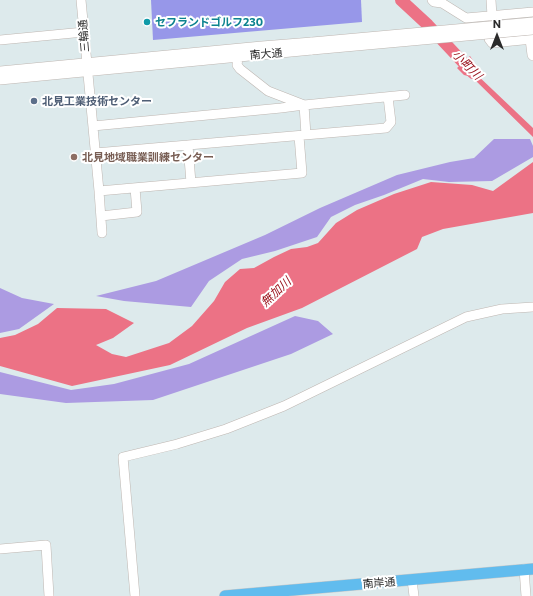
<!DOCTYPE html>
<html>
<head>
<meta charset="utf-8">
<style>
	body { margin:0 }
	#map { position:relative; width:533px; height:596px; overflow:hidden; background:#ddeaec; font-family:Commissioner,sans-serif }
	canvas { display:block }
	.north { position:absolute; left:477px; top:16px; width:40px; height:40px; -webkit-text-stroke:3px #fff; paint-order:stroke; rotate:0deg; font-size:11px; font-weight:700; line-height:16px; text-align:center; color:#2b2b2b }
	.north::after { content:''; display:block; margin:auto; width:14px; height:18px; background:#2b2b2b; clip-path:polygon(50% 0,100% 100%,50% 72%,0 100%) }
</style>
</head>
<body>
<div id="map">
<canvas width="533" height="596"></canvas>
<div class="north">N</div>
</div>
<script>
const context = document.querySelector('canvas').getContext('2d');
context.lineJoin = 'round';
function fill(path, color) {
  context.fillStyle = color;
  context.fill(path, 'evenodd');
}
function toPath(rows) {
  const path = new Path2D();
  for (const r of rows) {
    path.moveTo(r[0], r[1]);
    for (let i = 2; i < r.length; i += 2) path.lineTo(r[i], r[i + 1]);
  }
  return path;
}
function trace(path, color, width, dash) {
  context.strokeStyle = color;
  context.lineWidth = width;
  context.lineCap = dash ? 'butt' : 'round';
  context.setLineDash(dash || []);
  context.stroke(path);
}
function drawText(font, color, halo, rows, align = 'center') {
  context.font = font + ' Commissioner,"Noto Sans JP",sans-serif';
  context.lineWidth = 4;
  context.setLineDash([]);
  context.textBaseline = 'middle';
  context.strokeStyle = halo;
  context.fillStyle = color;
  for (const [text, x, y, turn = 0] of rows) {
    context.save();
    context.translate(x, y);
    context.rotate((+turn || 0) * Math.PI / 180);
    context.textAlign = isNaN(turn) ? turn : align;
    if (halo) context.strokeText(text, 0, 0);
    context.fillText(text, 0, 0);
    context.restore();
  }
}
const green = toPath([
	[494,139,530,139,533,146,533,157,492,181,449,182,423,179,384,195,355,205,331,217,317,237,275,251,242,259,209,281,191,307,124,301,96,296,156,281,265,235,320,208,397,175,450,162,474,158],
	[0,288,22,298,54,304,19,329,0,333],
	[295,316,318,321,333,334,291,354,153,400,66,403,0,394,0,372,71,390,114,384,189,364]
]);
const pitch = toPath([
	[151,0,361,0,362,22,153,40]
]);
const water = toPath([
	[470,56,474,62,472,67,474,72,533,128,533,137,472,77,464,75,457,68],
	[533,162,533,213,443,229,422,237,417,249,302,308,247,328,170,365,72,386,0,366,0,338,15,335,38,324,57,308,106,309,134,323,113,338,96,345,112,354,126,357,169,343,192,326,214,301,225,282,240,269,254,268,274,257,291,249,307,247,318,243,336,223,357,210,394,194,431,182,472,185,493,191]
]);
const river = toPath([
	[401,0,428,25,473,73]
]);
const minor = toPath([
	[81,0,99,191,102,233],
	[432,0,434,2,442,3,466,18,533,12],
	[491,0,492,16],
	[488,26,489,39,492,43,533,39],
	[530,39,532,55,533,56],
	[0,40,84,32],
	[239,51,237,65,240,69,268,91,304,105,405,95],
	[0,71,262,46,312,42],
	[0,80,312,50],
	[93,126,281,108,304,105,306,135],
	[188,145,191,183],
	[95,153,386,128,391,122,388,97],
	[99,191,302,173,299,136],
	[101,216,137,212,135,188],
	[0,549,46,545,49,596],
	[524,569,526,596],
	[412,580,414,596],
	[135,596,123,457,177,444,226,429,284,406,466,317,502,309,533,307]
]);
const major = toPath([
	[225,596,533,569]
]);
const minorBridge = toPath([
	[312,42,533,22],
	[312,50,533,30]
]);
const markers = [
	[147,22,4,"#0f9aa8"],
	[34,101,4,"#5c6f8a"],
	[74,157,4,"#8d6e63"]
];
const cultureNames = [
	["セフランドゴルフ230",155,22]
];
const streetNames = [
	["三輪通",84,36,-95],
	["南大通",266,54,-5],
	["南岸通",379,583,-5]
];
const serviceNames = [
	["北見工業技術センター",42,101]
];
const educationNames = [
	["北見地域職業訓練センター",82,157]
];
const waterNames = [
	["小町川",467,65,45],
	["無加川",276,292,-43]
];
fill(green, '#ac9be2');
fill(pitch, '#9797e9');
fill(water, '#ec7285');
trace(river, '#ec7285', 12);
trace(minor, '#beb6b1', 10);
trace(major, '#c8c8c8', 12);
trace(minor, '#fff', 9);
trace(major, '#61bcee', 11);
trace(minorBridge, '#beb6b1', 10, []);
trace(minorBridge, '#fff', 9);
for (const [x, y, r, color] of markers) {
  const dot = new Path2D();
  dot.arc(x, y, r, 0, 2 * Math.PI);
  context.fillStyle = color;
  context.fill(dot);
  trace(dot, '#fff', 1.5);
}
drawText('bold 11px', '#0d838f', '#fff', cultureNames, 'left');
drawText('11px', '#2b2b2b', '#fff', streetNames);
drawText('bold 11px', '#4e5e75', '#fff', serviceNames, 'left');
drawText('bold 11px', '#785e54', '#fff', educationNames, 'left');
drawText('italic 12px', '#99101a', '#fff', waterNames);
</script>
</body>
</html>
